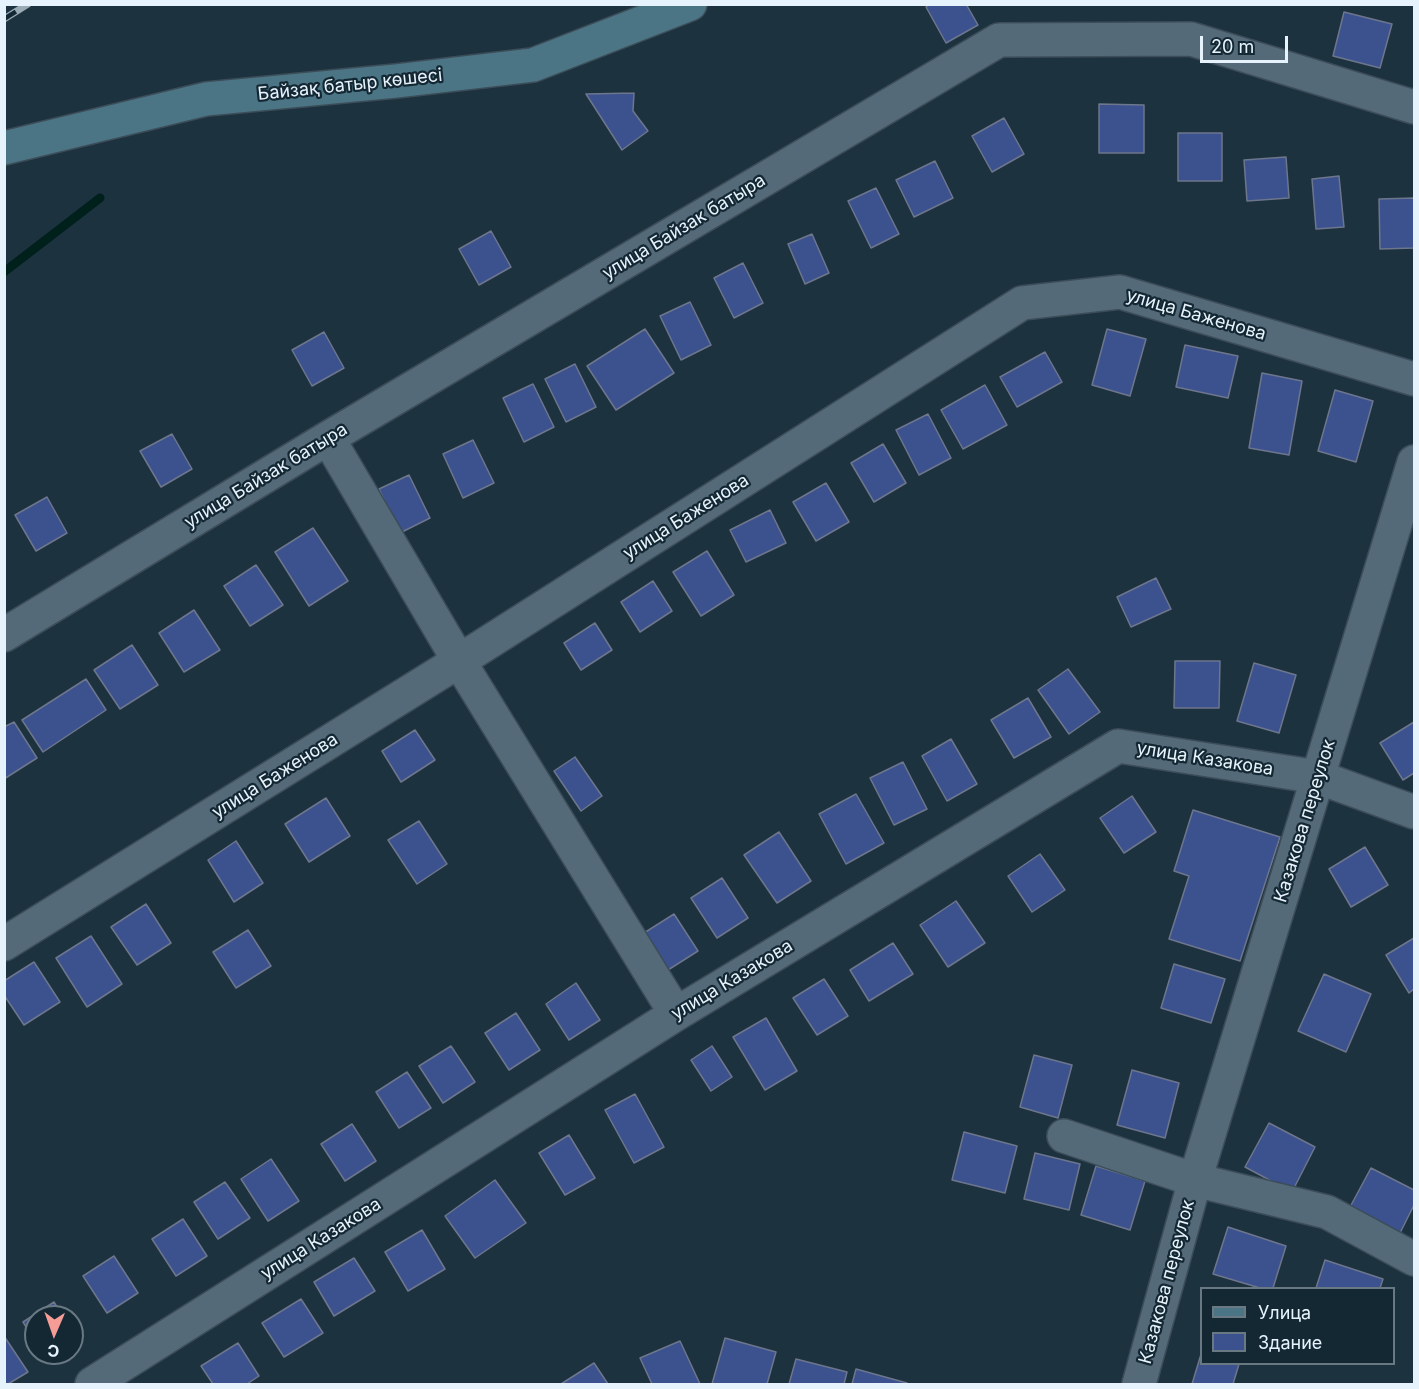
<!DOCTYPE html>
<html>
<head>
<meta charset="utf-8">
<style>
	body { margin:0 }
	#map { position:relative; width:1419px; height:1389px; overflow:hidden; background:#1d323f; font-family:Inter,sans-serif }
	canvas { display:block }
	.frame { position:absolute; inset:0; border:6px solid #e7f3fc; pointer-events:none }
	.legend { position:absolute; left:1200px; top:1287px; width:195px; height:78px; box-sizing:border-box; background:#142834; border:2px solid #687984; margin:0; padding:8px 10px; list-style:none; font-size:18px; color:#e7f3fc }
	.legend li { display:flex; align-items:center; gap:12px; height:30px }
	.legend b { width:30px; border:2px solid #687984 }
	.north { position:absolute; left:24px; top:1305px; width:60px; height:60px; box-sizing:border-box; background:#142834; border:2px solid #687984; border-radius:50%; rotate:182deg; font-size:16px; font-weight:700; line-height:24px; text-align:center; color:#e7f3fc }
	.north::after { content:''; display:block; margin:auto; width:21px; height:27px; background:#f59c96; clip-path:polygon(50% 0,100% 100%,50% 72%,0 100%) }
	.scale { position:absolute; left:1200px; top:36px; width:88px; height:27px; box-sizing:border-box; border:3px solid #e7f3fc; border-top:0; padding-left:8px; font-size:18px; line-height:21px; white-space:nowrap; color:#e7f3fc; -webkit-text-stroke:4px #142834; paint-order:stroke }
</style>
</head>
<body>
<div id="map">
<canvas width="1419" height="1389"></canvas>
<div class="frame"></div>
<ul class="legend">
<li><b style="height:8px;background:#4b7584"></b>Улица</li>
<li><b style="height:16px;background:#3b528f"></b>Здание</li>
</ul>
<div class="north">С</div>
<div class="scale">20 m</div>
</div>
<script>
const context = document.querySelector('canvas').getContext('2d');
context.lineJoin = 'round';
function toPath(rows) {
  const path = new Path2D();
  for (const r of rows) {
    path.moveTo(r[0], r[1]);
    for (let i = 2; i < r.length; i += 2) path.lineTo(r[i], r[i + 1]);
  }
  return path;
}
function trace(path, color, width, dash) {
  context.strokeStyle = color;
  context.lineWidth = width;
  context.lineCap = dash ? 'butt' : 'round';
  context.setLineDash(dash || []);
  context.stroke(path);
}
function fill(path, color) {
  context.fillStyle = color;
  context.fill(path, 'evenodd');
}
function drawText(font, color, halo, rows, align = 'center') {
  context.font = font + ' Inter,sans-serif';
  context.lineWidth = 4.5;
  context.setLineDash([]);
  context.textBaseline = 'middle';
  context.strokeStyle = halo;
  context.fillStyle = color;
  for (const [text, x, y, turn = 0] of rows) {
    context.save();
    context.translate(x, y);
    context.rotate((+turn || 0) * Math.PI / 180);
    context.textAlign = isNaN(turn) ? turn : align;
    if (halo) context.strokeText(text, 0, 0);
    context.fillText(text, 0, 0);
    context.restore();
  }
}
const stream = toPath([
	[4,272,100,198]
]);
const building = toPath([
	[930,4,966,4,978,25,946,43,926,7,930,4],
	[1344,12,1392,24,1380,68,1333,56,1344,12],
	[634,93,633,111,648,131,622,150,586,94,634,93],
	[1099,104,1144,105,1144,153,1099,153,1099,104],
	[1004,118,1024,154,992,172,972,136,1004,118],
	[1178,133,1222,133,1222,181,1178,181,1178,133],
	[1286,157,1289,198,1247,201,1244,160,1286,157],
	[935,161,953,198,914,217,896,180,935,161],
	[1339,176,1344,227,1316,229,1312,179,1339,176],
	[876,188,899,234,871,248,848,201,876,188],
	[1414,198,1414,248,1380,249,1379,199,1414,198],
	[491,231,511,267,479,285,459,249,491,231],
	[812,234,829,273,805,284,788,244,812,234],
	[743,263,763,303,734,318,714,278,743,263],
	[690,302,711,345,681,360,660,316,690,302],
	[645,329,674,373,616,410,587,366,645,329],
	[1107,329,1146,339,1130,396,1092,385,1107,329],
	[324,332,344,368,312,386,292,350,324,332],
	[1185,345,1238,356,1228,398,1176,387,1185,345],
	[1045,352,1062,382,1017,407,1000,377,1045,352],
	[575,364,596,407,566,422,545,379,575,364],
	[1262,373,1302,381,1289,455,1249,448,1262,373],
	[533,384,554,427,524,442,503,398,533,384],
	[985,385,1007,425,963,449,941,410,985,385],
	[1335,390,1373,401,1356,462,1318,451,1335,390],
	[928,414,951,458,919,475,896,430,928,414],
	[172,434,192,469,161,487,140,451,172,434],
	[473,440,494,483,463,498,443,454,473,440],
	[883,444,906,483,874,502,851,463,883,444],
	[409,475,430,518,400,533,379,489,409,475],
	[826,483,849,522,816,541,793,502,826,483],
	[47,497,67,533,36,551,15,515,47,497],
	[770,510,786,543,746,562,730,530,770,510],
	[313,528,348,581,309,606,275,552,313,528],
	[707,551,734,595,701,616,673,572,707,551],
	[256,565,283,605,250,626,224,586,256,565],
	[1156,578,1171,609,1131,627,1117,597,1156,578],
	[653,581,672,611,640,632,621,602,653,581],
	[194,610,220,650,184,672,159,633,194,610],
	[595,623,612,650,581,670,564,643,595,623],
	[132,645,158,685,120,709,94,670,132,645],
	[1175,661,1220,661,1219,708,1174,708,1175,661],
	[1254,663,1296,675,1279,733,1237,721,1254,663],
	[1068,669,1100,712,1069,734,1038,690,1068,669],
	[86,679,106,710,43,752,22,720,86,679],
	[1028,698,1051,737,1014,758,991,720,1028,698],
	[14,722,37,758,4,779,4,727,14,722],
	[1414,722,1414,773,1403,780,1380,743,1414,722],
	[415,730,435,760,401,782,382,751,415,730],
	[951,739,977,784,947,801,922,756,951,739],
	[575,757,602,796,581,811,554,771,575,757],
	[903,762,927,809,894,825,870,778,903,762],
	[856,794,884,843,846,864,819,814,856,794],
	[1132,796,1156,832,1124,853,1100,818,1132,796],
	[326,798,350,836,309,862,285,824,326,798],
	[1193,810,1280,837,1240,961,1169,939,1189,876,1174,871,1193,810],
	[419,821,447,864,417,884,388,840,419,821],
	[779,832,811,881,777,903,744,855,779,832],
	[236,841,263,883,234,902,208,860,236,841],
	[1365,847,1388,885,1351,907,1329,869,1365,847],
	[1040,854,1065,890,1032,912,1008,876,1040,854],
	[722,878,748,918,717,938,691,898,722,878],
	[956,901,985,943,948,967,920,925,956,901],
	[146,904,171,943,137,965,111,927,146,904],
	[674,914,698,951,668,970,644,933,674,914],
	[248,930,271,966,236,988,213,952,248,930],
	[91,936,122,984,87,1007,56,958,91,936],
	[1414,938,1414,989,1409,993,1386,955,1414,938],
	[893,943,913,974,869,1001,850,970,893,943],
	[34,962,60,1002,24,1025,4,995,4,981,34,962],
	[1174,964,1225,979,1211,1023,1161,1008,1174,964],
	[1324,974,1371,994,1346,1052,1298,1031,1324,974],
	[824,979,848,1016,817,1035,793,998,824,979],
	[576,983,600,1020,569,1040,546,1004,576,983],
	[516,1013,540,1050,509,1070,485,1033,516,1013],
	[766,1018,797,1071,765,1090,733,1037,766,1018],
	[451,1046,475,1082,443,1103,419,1066,451,1046],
	[712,1046,732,1077,711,1091,691,1060,712,1046],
	[1034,1055,1072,1065,1058,1118,1020,1107,1034,1055],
	[1132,1070,1179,1083,1165,1138,1117,1125,1132,1070],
	[407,1072,431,1108,399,1128,376,1092,407,1072],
	[635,1094,664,1147,634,1163,605,1110,635,1094],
	[1269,1123,1315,1147,1292,1192,1245,1167,1269,1123],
	[352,1124,376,1161,345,1181,321,1144,352,1124],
	[964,1132,1017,1146,1005,1193,952,1180,964,1132],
	[569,1135,595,1178,565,1195,539,1153,569,1135],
	[1035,1153,1080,1164,1069,1210,1024,1199,1035,1153],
	[271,1159,299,1201,268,1221,241,1179,271,1159],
	[1096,1166,1145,1181,1130,1230,1081,1215,1096,1166],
	[1371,1168,1414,1190,1414,1205,1400,1233,1350,1207,1371,1168],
	[495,1180,526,1223,475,1258,445,1216,495,1180],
	[225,1182,250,1218,218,1239,194,1202,225,1182],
	[183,1219,207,1256,176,1276,152,1239,183,1219],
	[1228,1227,1286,1246,1273,1288,1260,1288,1213,1274,1228,1227],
	[422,1230,445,1269,408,1291,385,1252,422,1230],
	[114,1256,138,1293,107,1313,83,1276,114,1256],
	[354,1258,375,1291,334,1316,314,1282,354,1258],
	[1325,1260,1383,1279,1380,1288,1316,1288,1325,1260],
	[301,1299,323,1333,284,1357,262,1323,301,1299],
	[54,1302,63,1317,36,1317,36,1343,23,1322,54,1302],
	[4,1336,28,1372,8,1384,4,1384,4,1336],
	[725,1338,776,1352,767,1384,712,1384,725,1338],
	[680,1341,700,1384,652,1384,640,1358,680,1341],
	[238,1343,259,1376,247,1384,213,1384,201,1366,238,1343],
	[1202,1351,1202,1364,1239,1364,1233,1384,1192,1384,1202,1351],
	[43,1353,56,1353,47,1359,43,1353],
	[796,1359,847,1372,844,1384,789,1384,796,1359],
	[594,1363,608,1384,561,1384,594,1363],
	[856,1369,907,1383,906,1384,852,1384,856,1369]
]);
const street = toPath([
	[328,438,459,661,676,1014],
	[4,635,328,438,999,40,1191,39,1414,107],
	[4,944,459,661,1022,303,1120,292,1414,379],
	[1064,1136,1195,1180,1327,1212,1414,1259],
	[92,1384,676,1014,1118,746,1318,777,1414,812],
	[1139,1384,1195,1180,1414,462]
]);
const secondary = toPath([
	[4,148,206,99,396,81,533,65,690,4]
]);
const rail = toPath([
	[4,19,28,4]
]);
const streetNames = [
	["Байзақ батыр көшесі",350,85,-6],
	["улица Байзак батыра",684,227,-31],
	["улица Баженова",1196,315,16],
	["улица Байзак батыра",266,476,-31],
	["улица Баженова",686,517,-32],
	["улица Казакова",1205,759,9],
	["улица Баженова",275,776,-32],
	["Казакова переулок",1305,821,-73],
	["улица Казакова",732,980,-31],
	["улица Казакова",321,1239,-32],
	["Казакова переулок",1167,1282,-75]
];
trace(stream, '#00201b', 9);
fill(building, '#3b528f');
trace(building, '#6d768c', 1.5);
trace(street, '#3c4d59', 36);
trace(secondary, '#3c4d59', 36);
trace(street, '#546a79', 33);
trace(secondary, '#4b7584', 33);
trace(rail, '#9babb5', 7);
trace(rail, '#142834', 4.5, [14]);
drawText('18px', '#e7f3fc', '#142834', streetNames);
</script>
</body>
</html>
